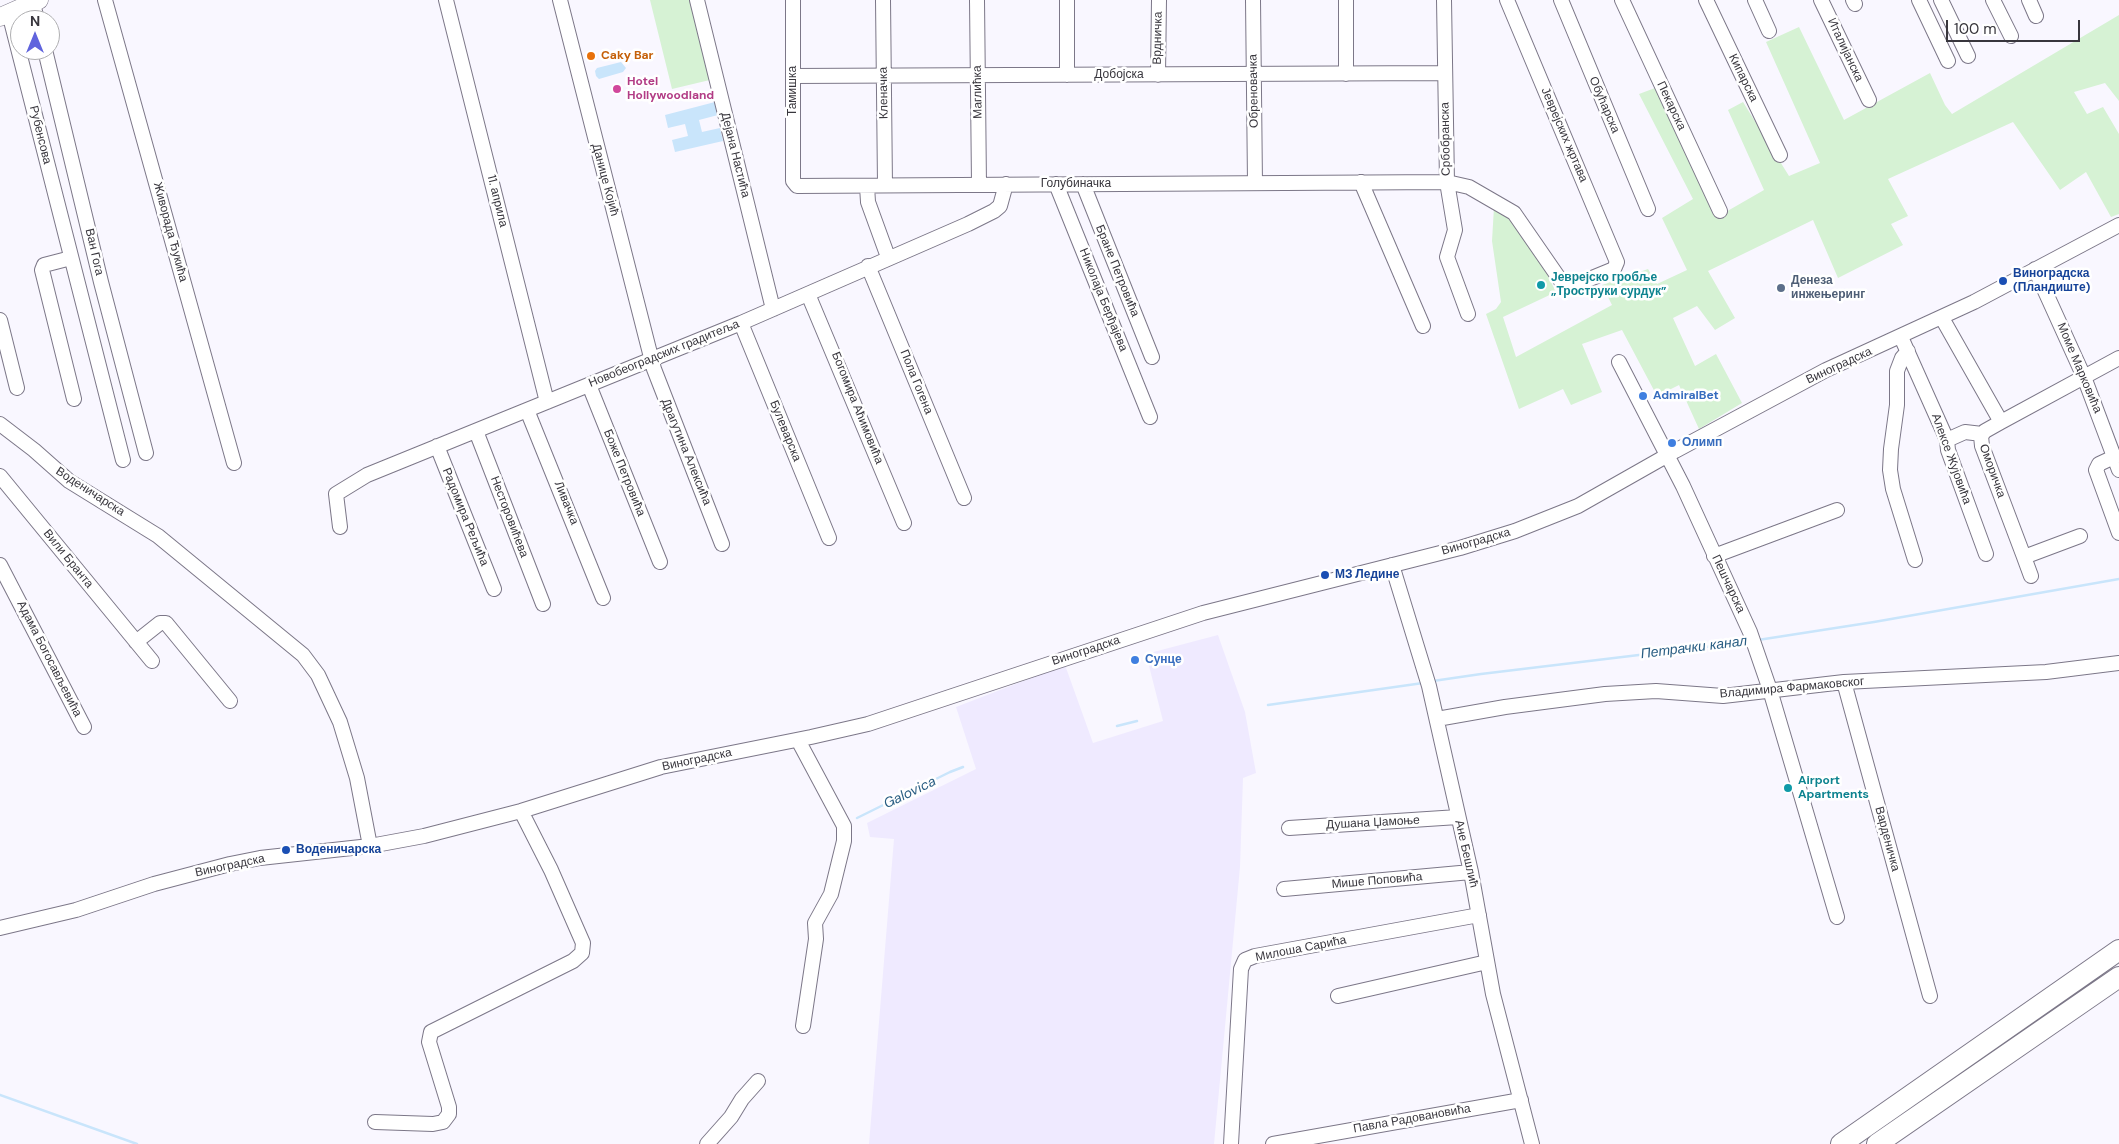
<!DOCTYPE html>
<html>
<head>
<meta charset="utf-8">
<style>
	body { margin:0 }
	#map { position:relative; width:2119px; height:1144px; overflow:hidden; background:#f9f7ff; font-family:"DM Sans",sans-serif }
	canvas { display:block }
	.north { position:absolute; left:10px; top:10px; width:50px; height:50px; box-sizing:border-box; background:#fff; border:1px solid #afafb1; border-radius:50%; rotate:0deg; font-size:14px; font-weight:700; line-height:20px; text-align:center; color:#38363d }
	.north::after { content:''; display:block; margin:auto; width:18px; height:22px; background:#6064dd; clip-path:polygon(50% 0,100% 100%,50% 72%,0 100%) }
	.scale { position:absolute; left:1946px; top:20px; width:134px; height:22px; box-sizing:border-box; border:2px solid #38363d; border-top:0; padding-left:6px; font-size:15px; line-height:18px; white-space:nowrap; color:#38363d; -webkit-text-stroke:4px #fff; paint-order:stroke }
</style>
</head>
<body>
<div id="map">
<canvas width="2119" height="1144"></canvas>
<div class="north">N</div>
<div class="scale">100 m</div>
</div>
<script>
const context = document.querySelector('canvas').getContext('2d');
context.lineJoin = 'round';
function fill(path, color) {
  context.fillStyle = color;
  context.fill(path, 'evenodd');
}
function toPath(rows) {
  const path = new Path2D();
  for (const r of rows) {
    path.moveTo(r[0], r[1]);
    for (let i = 2; i < r.length; i += 2) path.lineTo(r[i], r[i + 1]);
  }
  return path;
}
function trace(path, color, width, dash) {
  context.strokeStyle = color;
  context.lineWidth = width;
  context.lineCap = dash ? 'butt' : 'round';
  context.setLineDash(dash || []);
  context.stroke(path);
}
function drawText(font, color, halo, rows, align = 'center') {
  context.font = font + ' "DM Sans",sans-serif';
  context.lineWidth = 5;
  context.setLineDash([]);
  context.textBaseline = 'middle';
  context.strokeStyle = halo;
  context.fillStyle = color;
  for (const [text, x, y, turn = 0] of rows) {
    context.save();
    context.translate(x, y);
    context.rotate((+turn || 0) * Math.PI / 180);
    context.textAlign = isNaN(turn) ? turn : align;
    if (halo) context.strokeText(text, 0, 0);
    context.fillText(text, 0, 0);
    context.restore();
  }
}
const built = toPath([
	[1218,635,1245,712,1256,773,1243,778,1240,867,1214,1144,869,1144,894,839,870,837,867,823,976,769,956,707,1065,665,1093,743,1163,721,1146,654]
]);
const green = toPath([
	[650,0,694,0,714,79,672,89],
	[2119,15,2119,101,2105,83,2074,92,2087,114,2103,107,2119,134,2119,214,2111,217,2086,172,2060,190,2013,122,1888,179,1908,216,1891,224,1903,245,1838,278,1813,220,1708,271,1735,318,1715,330,1697,306,1673,318,1695,366,1716,354,1742,403,1699,429,1679,385,1657,396,1622,330,1582,344,1602,392,1571,405,1563,389,1519,409,1486,314,1496,309,1501,302,1492,241,1494,207,1513,219,1535,250,1556,292,1503,317,1516,357,1612,305,1602,285,1648,269,1657,284,1687,270,1662,218,1693,199,1639,94,1655,88,1717,217,1764,190,1728,110,1743,102,1789,176,1820,163,1766,42,1799,27,1844,120,1930,73,1945,105,1952,114]
]);
const water = toPath([
	[621,62,626,68,623,72,599,79,596,76,595,71,597,68],
	[715,102,718,115,699,120,702,132,720,128,723,141,675,152,672,140,688,136,685,124,668,128,665,115]
]);
const stream = toPath([
	[1758,640,1874,622,2119,579],
	[1433,681,1481,674,1747,642],
	[1268,705,1423,683],
	[1117,726,1137,721],
	[857,818,950,772,963,767],
	[0,1095,137,1144]
]);
const minor = toPath([
	[105,0,234,463],
	[446,0,547,402],
	[560,0,654,369,722,544],
	[697,0,773,309],
	[793,0,793,181,797,186,1447,182,1469,187,1514,213,1561,281,1565,285,1575,285,1614,269,1617,262,1507,0],
	[883,0,885,185],
	[977,0,979,184],
	[1253,0,1255,183],
	[1444,0,1447,182,1455,230,1447,257,1468,314],
	[1561,0,1648,209],
	[1622,0,1720,211],
	[1706,0,1780,155],
	[1755,0,1769,31],
	[1821,0,1869,100],
	[1853,0,1855,4],
	[1919,0,1948,61],
	[1941,0,1968,56],
	[1993,0,2011,36],
	[2029,0,2036,16],
	[33,3,37,20],
	[9,13,123,460],
	[45,50,101,282,146,453],
	[1346,74,1346,0],
	[1067,75,1067,0],
	[1158,75,1159,0],
	[793,76,1445,73],
	[1361,182,1423,326],
	[1056,184,1150,417],
	[1083,184,1152,357],
	[867,186,868,202,888,257],
	[71,258,44,265,42,270,74,399],
	[868,266,964,498],
	[2035,269,2084,377,2119,470],
	[808,294,904,523],
	[1942,318,2001,422],
	[0,320,17,388],
	[741,323,829,538],
	[1901,337,1947,440,1948,450,1986,554],
	[1908,351,1902,358,1897,371,1897,405,1891,449,1890,470,1893,489,1915,560],
	[1619,362,1683,486,1750,632,1770,690,1837,917],
	[589,385,660,562],
	[527,410,603,598],
	[0,424,34,450,69,481,158,536,303,655,318,675,340,722,357,778,370,846],
	[476,431,543,604],
	[1947,440,1965,432,1982,434],
	[437,446,494,589],
	[2114,457,2099,464,2096,470,2119,533],
	[0,476,152,661],
	[340,527,336,494,367,475,741,323,968,224,994,211,1000,206,1006,184],
	[2080,536,2024,557,1982,446,1981,436,1985,431,2001,422,2119,358],
	[1714,556,1837,510],
	[2024,557,2031,576],
	[0,565,84,727],
	[1392,565,1429,686,1471,872,1493,994,1532,1144],
	[136,642,160,623,166,623,230,701],
	[1844,682,1930,996],
	[1437,719,1505,707,1605,694,1656,691,1723,696,1844,682,2046,672,2119,663],
	[798,740,844,826,844,841,831,894,815,923,816,939,803,1026],
	[1289,828,1458,817],
	[1284,889,1471,872],
	[0,928,76,910,154,884,230,864,260,858,370,846,424,836,521,811,661,767,811,737,868,724,1203,613,1460,548,1515,531,1578,506,1675,451,1826,370,1974,302,2119,225],
	[1338,996,1487,962],
	[375,1122,433,1124,443,1122,449,1114,449,1107,429,1042,431,1032,573,961,582,953,583,943,551,870,521,811],
	[707,1144,731,1117,742,1099,758,1081],
	[1231,1144,1241,969,1245,960,1255,956,1479,915],
	[1273,1144,1521,1100]
]);
const major = toPath([
	[0,17,39,0]
]);
const highway = toPath([
	[1841,1144,2119,950],
	[1877,1144,2119,977]
]);
const markers = [
	[591,56,5,"#e8710a"],
	[617,89,5,"#d1479c"],
	[2003,281,5,"#1a4fb4"],
	[1541,285,5,"#0f9aa8"],
	[1781,288,5,"#5c6f8a"],
	[1643,396,5,"#3f7fe0"],
	[1672,443,5,"#3f7fe0"],
	[1325,575,5,"#1a4fb4"],
	[1135,660,5,"#3f7fe0"],
	[1788,788,5,"#0f9aa8"],
	[286,850,5,"#1a4fb4"]
];
const streetNames = [
	["Врдничка",1158,38,-89],
	["Италијанска",1845,50,65],
	["Добојска",1119,75],
	["Кипарска",1743,78,64],
	["Тамишка",793,91,-90],
	["Обреновачка",1254,91,-91],
	["Маглићка",978,92,-91],
	["Кленачка",884,93,-91],
	["Обућарска",1604,105,67],
	["Пекарска",1671,106,65],
	["Рубенсова",40,135,76],
	["Јеврејских жртава",1564,135,67],
	["Србобранска",1446,139,-91],
	["Дејана Настића",735,155,76],
	["Данице Којић",605,180,75],
	["Голубиначка",1076,184],
	["11. априла",497,201,76],
	["Живорада Ђукића",170,232,75],
	["Ван Гога",94,252,77],
	["Бране Петровића",1117,271,68],
	["Николаја Берђајева",1103,300,68],
	["Новобеоградских градитеља",664,354,-22],
	["Виноградска",1839,366,-25],
	["Моме Марковића",2079,368,67],
	["Пола Гогена",916,382,68],
	["Богомира Аћимовића",857,408,68],
	["Булеварска",785,431,68],
	["Драгутина Алексића",686,452,68],
	["Алексе Жујовића",1951,459,70],
	["Оморичка",1992,471,70],
	["Боже Петровића",624,473,68],
	["Воденичарска",90,492,33],
	["Ливачка",566,503,68],
	["Радомира Рељића",465,517,68],
	["Несторовићева",509,517,69],
	["Виноградска",1476,542,-16],
	["Вили Бранта",68,559,51],
	["Пешчарска",1728,584,65],
	["Виноградска",1086,651,-18],
	["Адама Богосављевића",49,659,63],
	["Владимира Фармаковског",1792,688,-5],
	["Виноградска",697,760,-12],
	["Душана Џамоње",1373,823,-3],
	["Варденичка",1887,839,75],
	["Ане Бешлић",1466,854,77],
	["Виноградска",230,866,-12],
	["Мише Поповића",1377,881,-5],
	["Милоша Сарића",1301,949,-11],
	["Павла Радовановића",1412,1119,-10]
];
const foodNames = [
	["Caky Bar",601,56]
];
const hotelNames = [
	["Hotel",627,82],
	["Hollywoodland",627,96]
];
const transitNames = [
	["Виноградска",2013,274],
	["(Пландиште)",2013,288],
	["МЗ Ледине",1335,575],
	["Воденичарска",296,850]
];
const cultureNames = [
	["Јеврејско гробље",1551,278],
	["„Троструки сурдук”",1551,292],
	["Airport",1798,781],
	["Apartments",1798,795]
];
const serviceNames = [
	["Денеза",1791,281],
	["инжењеринг",1791,295]
];
const shopNames = [
	["AdmiralBet",1653,396],
	["Олимп",1682,443],
	["Сунце",1145,660]
];
const waterNames = [
	["Петрачки канал",1694,648,-7],
	["Galovica",910,793,-26]
];
fill(built, '#efeaff');
fill(green, '#d6f2d4');
fill(water, '#c9e5fb');
trace(stream, '#c9e5fb', 2.5);
trace(minor, '#7c7788', 16);
trace(major, '#7c7788', 19);
trace(highway, '#7c7788', 22);
trace(minor, '#fff', 14);
trace(major, '#fff', 18);
trace(highway, '#fff', 20);
for (const [x, y, r, color] of markers) {
  const dot = new Path2D();
  dot.arc(x, y, r, 0, 2 * Math.PI);
  context.fillStyle = color;
  context.fill(dot);
  trace(dot, '#fff', 2);
}
drawText('12px', '#38363d', '#fff', streetNames);
drawText('bold 12px', '#c56008', '#fff', foodNames, 'left');
drawText('bold 12px', '#b23c85', '#fff', hotelNames, 'left');
drawText('bold 12px', '#164399', '#fff', transitNames, 'left');
drawText('bold 12px', '#0d838f', '#fff', cultureNames, 'left');
drawText('bold 12px', '#4e5e75', '#fff', serviceNames, 'left');
drawText('bold 12px', '#366cbe', '#fff', shopNames, 'left');
drawText('italic 14px', '#285d82', '#fff', waterNames);
</script>
</body>
</html>
